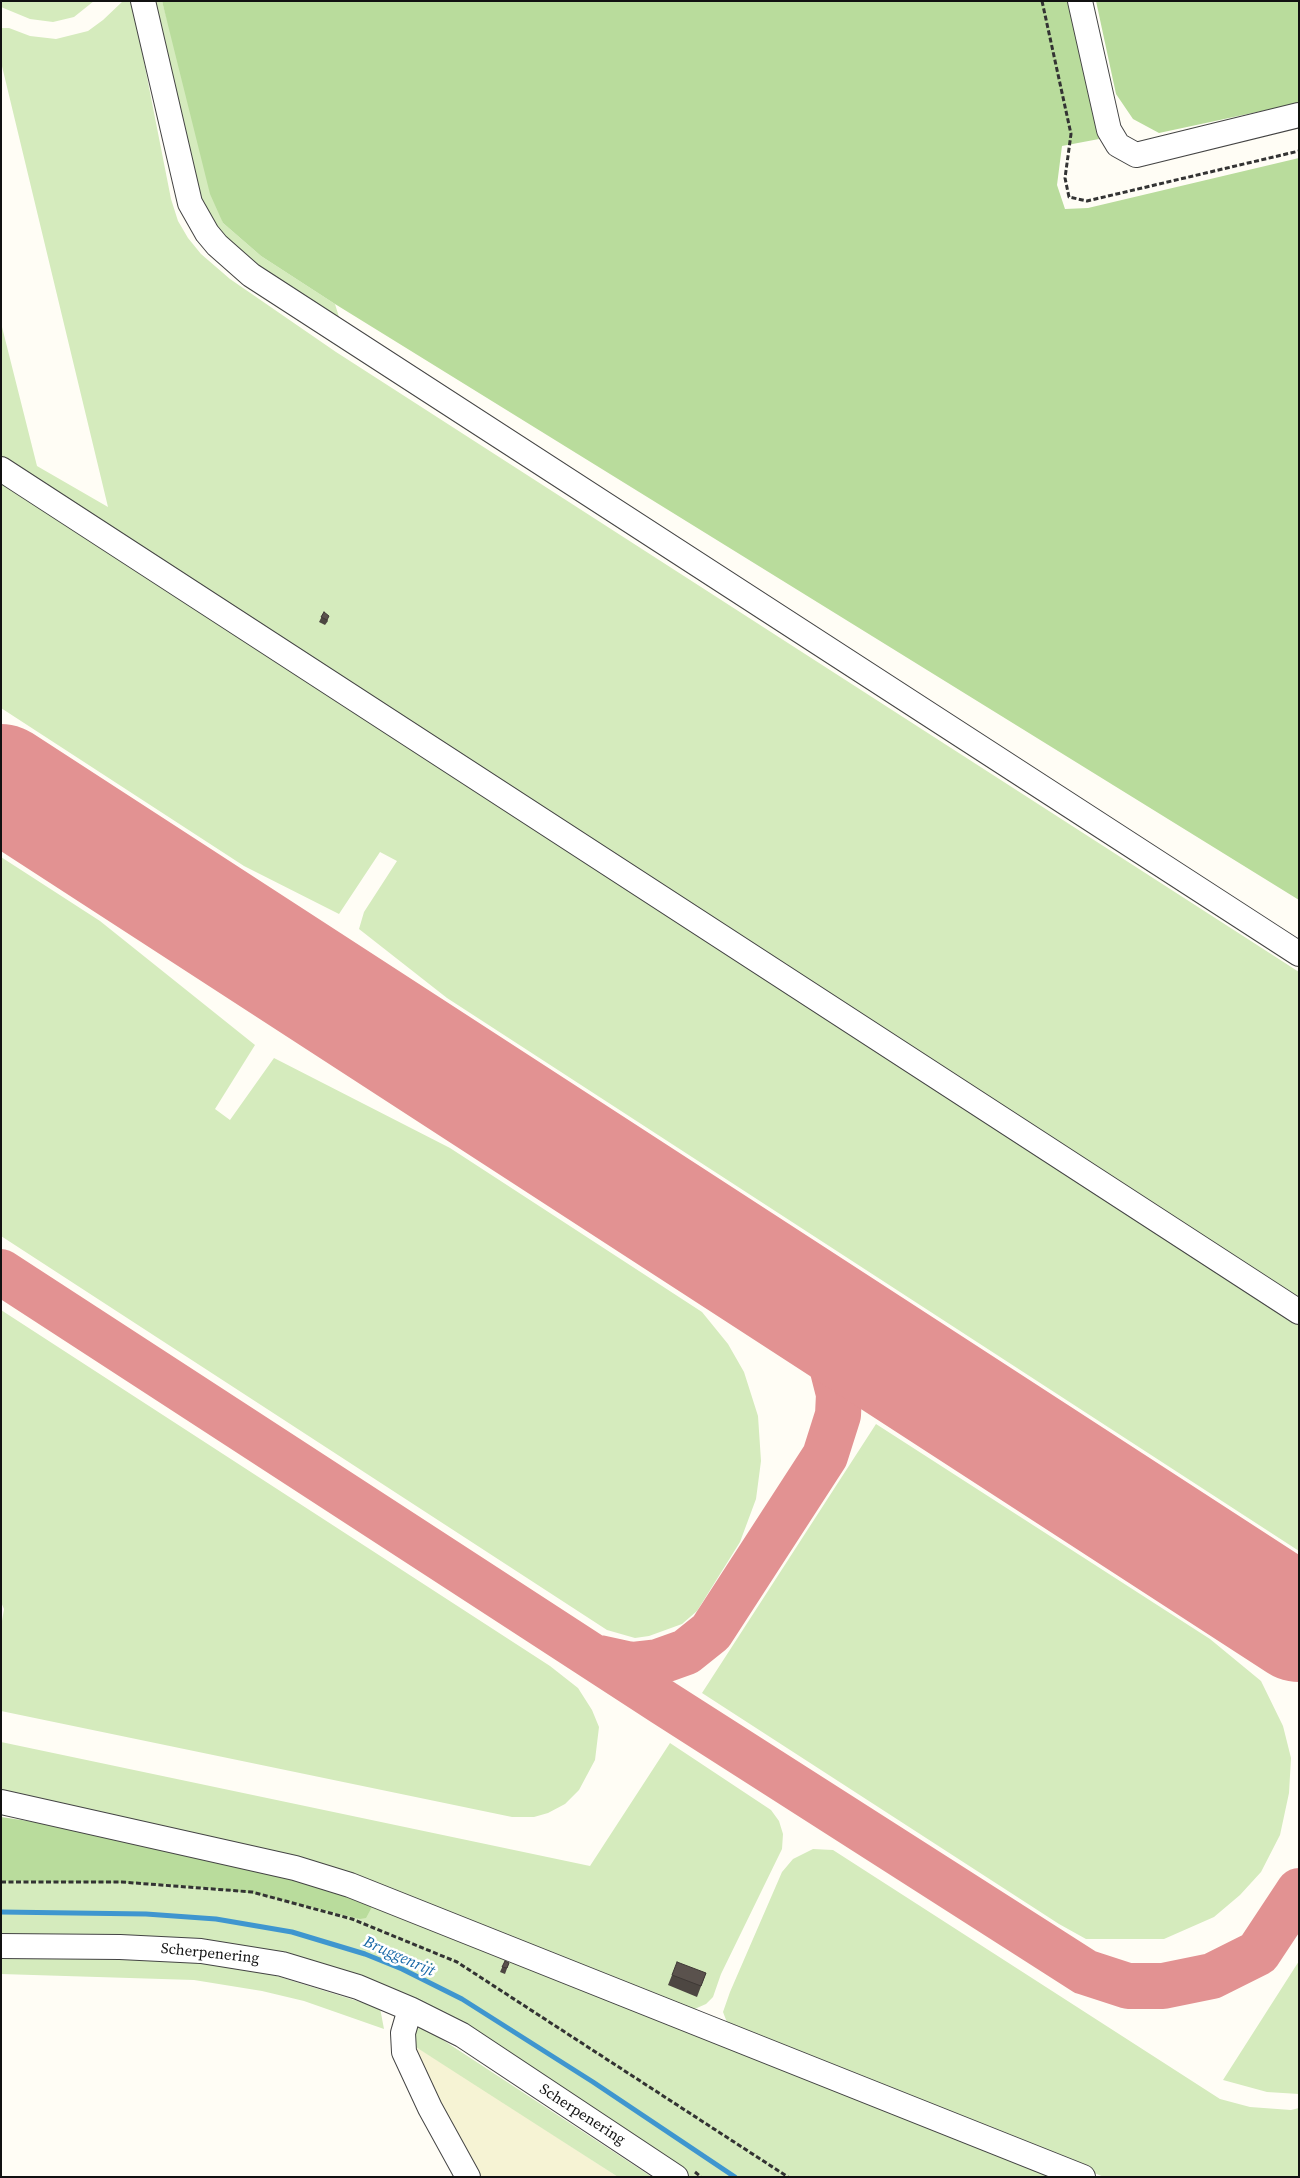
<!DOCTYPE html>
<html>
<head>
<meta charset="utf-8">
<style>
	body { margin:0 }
	#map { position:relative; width:1300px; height:2178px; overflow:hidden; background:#fffdf5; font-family:"Source Serif 4",serif }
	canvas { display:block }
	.frame { position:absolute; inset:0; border:2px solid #111; pointer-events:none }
</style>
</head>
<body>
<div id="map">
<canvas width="1300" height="2178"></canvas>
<div class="frame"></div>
</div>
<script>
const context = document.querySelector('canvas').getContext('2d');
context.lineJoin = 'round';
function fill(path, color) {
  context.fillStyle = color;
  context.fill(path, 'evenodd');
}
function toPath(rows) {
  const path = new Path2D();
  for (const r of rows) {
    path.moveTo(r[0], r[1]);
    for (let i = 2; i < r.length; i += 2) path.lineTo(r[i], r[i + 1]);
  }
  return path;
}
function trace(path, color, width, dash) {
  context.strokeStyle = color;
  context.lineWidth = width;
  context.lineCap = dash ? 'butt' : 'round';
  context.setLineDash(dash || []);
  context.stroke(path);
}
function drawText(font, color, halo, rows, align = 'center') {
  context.font = font + ' "Source Serif 4",serif';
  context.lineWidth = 5;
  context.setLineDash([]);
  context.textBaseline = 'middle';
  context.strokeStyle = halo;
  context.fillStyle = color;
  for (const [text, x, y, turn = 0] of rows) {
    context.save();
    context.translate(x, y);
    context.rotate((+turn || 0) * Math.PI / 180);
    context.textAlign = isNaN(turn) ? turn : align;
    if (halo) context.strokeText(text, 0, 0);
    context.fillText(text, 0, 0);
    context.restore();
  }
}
const farmland = toPath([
	[408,2042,477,2085,618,2177,474,2177]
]);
const green = toPath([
	[1,1,94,1,74,17,53,22,30,19,1,7],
	[123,1,132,1,171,199,178,221,188,238,201,254,230,279,336,352,1299,972,1299,1551,447,998,359,929,364,912,397,861,380,852,339,914,244,866,1,708,1,323,37,466,108,507,1,62,1,28,9,28,30,36,56,39,88,31,103,20],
	[147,1,162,1,223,223,261,256,335,304,343,330,208,232],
	[1,857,100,921,255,1045,215,1109,230,1120,274,1058,450,1148,702,1312,728,1344,744,1372,758,1416,761,1461,756,1499,740,1542,697,1611,682,1624,649,1636,635,1638,607,1630,1,1236],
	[1,1310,550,1666,578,1688,592,1710,599,1727,595,1760,579,1790,565,1804,548,1813,534,1817,512,1817,1,1711,1,1627,4,1609,1,1602],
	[876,1424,1210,1639,1261,1681,1283,1726,1291,1758,1289,1793,1280,1835,1261,1872,1240,1895,1214,1917,1164,1939,1086,1939,1059,1924,702,1693],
	[1,1742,590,1866,670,1743,771,1810,779,1821,783,1834,782,1849,721,1974,713,1997,706,2004,690,2011,404,1896,1,1794],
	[813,1849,833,1850,1220,2099,1250,2107,1291,2110,1299,2108,1299,2177,1104,2177,728,2025,723,2012,730,1992,782,1872,793,1859],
	[1,1881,164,1884,261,1895,309,1905,374,1903,1056,2177,686,2177,354,1980,1,1939],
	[1,1957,184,1961,270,1974,380,2008,384,2029,304,2001,262,1991,194,1980,1,1974],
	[1299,1961,1299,2094,1267,2092,1223,2080],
	[421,2027,443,2040,652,2177,618,2177,408,2042,416,2028]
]);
const forest = toPath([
	[162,1,1068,1,1099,139,1062,146,1057,185,1065,209,1088,208,1299,158,1299,900,335,304,261,256,223,223,210,194],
	[1096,1,1299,1,1299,103,1159,133,1133,119,1116,94],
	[1,1817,95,1831,282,1874,374,1903,366,1918,360,1919,261,1895,213,1889,164,1884,1,1881]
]);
const stream = toPath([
	[1,1912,146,1914,216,1919,292,1932,365,1954,402,1969,462,1999,593,2082,735,2177]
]);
const taxiway = toPath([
	[1,1272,664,1703,1085,1972,1128,1986,1163,1986,1212,1976,1258,1953,1299,1891],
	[599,1658,631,1665,658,1662,686,1652,711,1632,825,1456,838,1415,839,1394,826,1343,814,1324,792,1300,762,1276]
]);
const runway = toPath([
	[1,782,1299,1624]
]);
const path = toPath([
	[1042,1,1071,134,1065,178,1069,197,1087,201,1299,151],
	[1,1882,122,1882,252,1892,352,1919,457,1962,788,2177],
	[695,2172,701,2177]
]);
const minor = toPath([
	[143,1,190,203,207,233,217,245,251,275,1299,954],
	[1080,1,1109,130,1118,145,1136,155,1299,115],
	[1,469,1299,1312],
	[1,1802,295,1868,350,1885,1083,2177],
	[1,1946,120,1947,201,1951,282,1964,358,1987,410,2009,462,2035,676,2177],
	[410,2009,403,2033,404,2052,430,2108,468,2177]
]);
const wall = toPath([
	[324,612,328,621,325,625,319,622],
	[505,1961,509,1963,505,1974,500,1972],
	[706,1973,697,1997,668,1985,672,1975]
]);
const building = toPath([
	[324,612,329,616,327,620,321,617,324,612],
	[505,1961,509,1963,507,1968,502,1967,505,1961],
	[677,1962,706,1973,701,1986,672,1975,677,1962]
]);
const streetNames = [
	["Scherpenering",210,1954,6],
	["Scherpenering",582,2115,33]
];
const waterNames = [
	["Bruggenrijt",399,1957,24]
];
fill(farmland, '#f6f3d4');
fill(green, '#d5ebbd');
fill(forest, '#b9dc9c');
trace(stream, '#3f96cf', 5);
trace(taxiway, '#e29292', 46);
trace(runway, '#e29292', 116);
trace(minor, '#444', 26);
trace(path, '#333', 3, [5, 2.5]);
trace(minor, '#fff', 24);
fill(wall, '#4d4742');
fill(building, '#5a524d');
trace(building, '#3f3936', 1);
drawText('15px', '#111', '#fff', streetNames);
drawText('italic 16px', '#1768a6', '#fff', waterNames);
</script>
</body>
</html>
